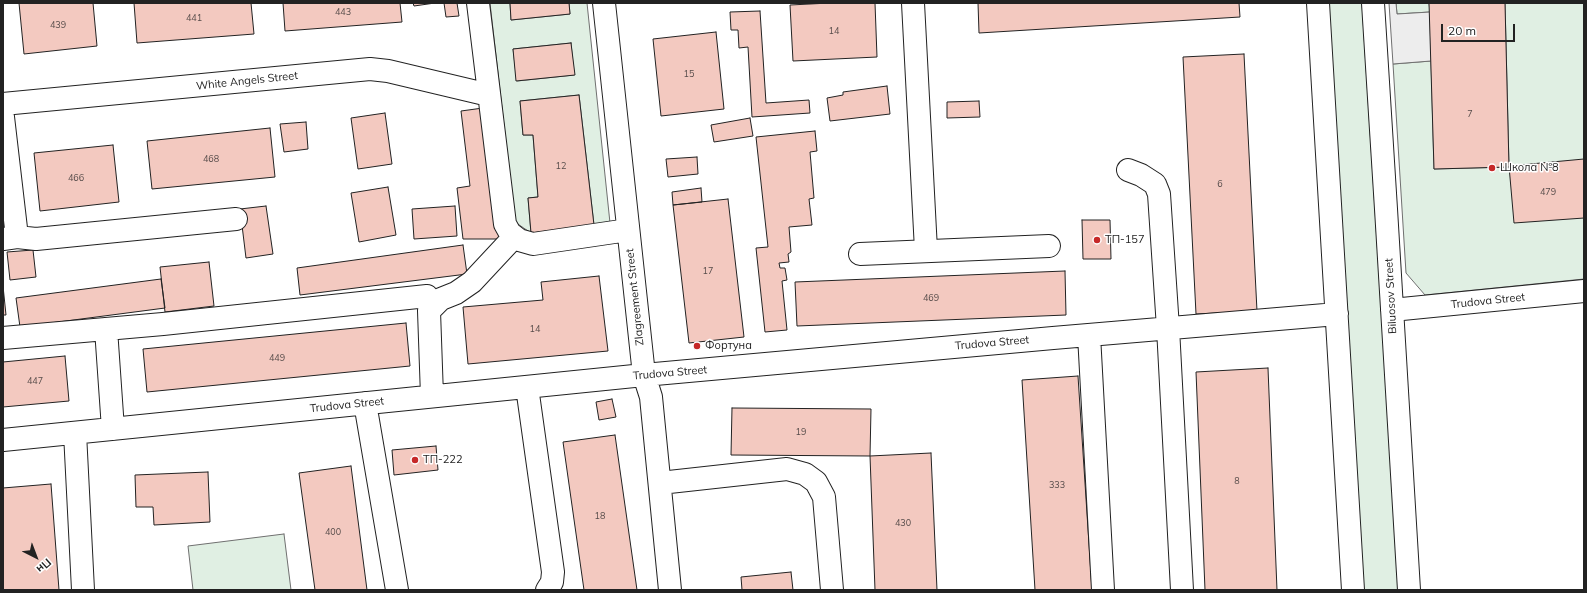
<!DOCTYPE html>
<html>
<head>
<meta charset="utf-8">
<style>
	body { margin:0 }
	#map { position:relative; width:1587px; height:593px; overflow:hidden; background:#fff; font-family:Mulish,sans-serif }
	canvas { display:block }
	.frame { position:absolute; inset:0; border:4px solid #222; pointer-events:none }
	.north { position:absolute; left:16px; top:537px; width:40px; height:40px; -webkit-text-stroke:3px #fff; paint-order:stroke; rotate:138deg; font-size:11px; font-weight:700; line-height:16px; text-align:center; color:#222 }
	.north::after { content:''; display:block; margin:auto; width:14px; height:18px; background:#222; clip-path:polygon(50% 0,100% 100%,50% 72%,0 100%) }
	.scale { position:absolute; left:1441px; top:24px; width:74px; height:18px; box-sizing:border-box; border:2px solid #222; border-top:0; padding-left:5px; font-size:12px; line-height:14px; white-space:nowrap; color:#222; -webkit-text-stroke:3px #fff; paint-order:stroke }
</style>
</head>
<body>
<div id="map">
<canvas width="1587" height="593"></canvas>
<div class="frame"></div>
<div class="north">Пн</div>
<div class="scale">20 m</div>
</div>
<script>
const context = document.querySelector('canvas').getContext('2d');
context.lineJoin = 'round';
function fill(path, color) {
  context.fillStyle = color;
  context.fill(path, 'evenodd');
}
function toPath(rows) {
  const path = new Path2D();
  for (const r of rows) {
    path.moveTo(r[0], r[1]);
    for (let i = 2; i < r.length; i += 2) path.lineTo(r[i], r[i + 1]);
  }
  return path;
}
function trace(path, color, width, dash) {
  context.strokeStyle = color;
  context.lineWidth = width;
  context.lineCap = dash ? 'butt' : 'round';
  context.setLineDash(dash || []);
  context.stroke(path);
}
function drawText(font, color, halo, rows, align = 'center') {
  context.font = font + ' Mulish,sans-serif';
  context.lineWidth = 3;
  context.setLineDash([]);
  context.textBaseline = 'middle';
  context.strokeStyle = halo;
  context.fillStyle = color;
  for (const [text, x, y, turn = 0] of rows) {
    context.save();
    context.translate(x, y);
    context.rotate((+turn || 0) * Math.PI / 180);
    context.textAlign = isNaN(turn) ? turn : align;
    if (halo) context.strokeText(text, 0, 0);
    context.fillText(text, 0, 0);
    context.restore();
  }
}
const green = toPath([
	[490,3,510,3,511,20,570,14,569,3,587,3,610,223,594,225,579,95,520,101,523,135,533,135,538,197,528,198,531,233,515,222,490,3],
	[571,43,574,75,517,81,513,49,571,43],
	[1327,3,1362,3,1399,590,1361,590,1327,3],
	[1396,3,1429,3,1430,12,1397,14,1396,3],
	[1505,3,1584,3,1584,279,1425,295,1406,273,1393,64,1431,61,1434,169,1509,167,1505,3],
	[284,534,291,590,193,590,188,546,284,534]
]);
const parking = toPath([
	[1389,3,1396,3,1397,14,1430,12,1431,61,1393,64,1389,3]
]);
const building = toPath([
	[19,3,93,3,97,46,24,54,19,3],
	[134,3,251,3,254,34,137,43,134,3],
	[283,3,400,3,402,22,285,31,283,3],
	[413,3,435,3,414,6,413,3],
	[444,3,457,3,459,16,446,17,444,3],
	[510,3,569,3,570,14,511,20,510,3],
	[830,3,875,3,877,57,793,61,790,5,830,3],
	[978,3,1239,3,1240,17,979,33,978,3],
	[1429,3,1505,3,1509,167,1434,169,1429,3],
	[760,11,766,103,809,100,810,113,752,117,748,47,739,48,738,30,731,30,730,12,760,11],
	[716,32,724,109,661,116,653,39,716,32],
	[571,43,575,75,516,81,513,49,571,43],
	[1244,54,1257,311,1196,314,1183,57,1244,54],
	[887,86,890,114,830,121,827,98,843,95,843,92,887,86],
	[579,95,594,225,531,233,528,198,538,197,533,135,523,135,520,101,579,95],
	[979,101,980,117,947,118,947,102,979,101],
	[483,108,500,239,463,239,457,188,470,186,461,111,483,108],
	[385,113,392,164,358,169,351,118,385,113],
	[750,118,753,136,714,142,711,125,750,118],
	[306,122,308,149,284,152,280,124,306,122],
	[270,128,275,177,152,189,147,141,270,128],
	[815,131,817,151,810,152,814,198,809,199,812,225,789,227,791,252,788,254,789,262,779,263,780,268,785,268,787,280,782,281,787,330,765,332,756,248,768,247,756,137,815,131],
	[113,145,119,202,40,211,34,153,113,145],
	[697,157,698,174,668,177,666,159,697,157],
	[1584,159,1584,218,1514,223,1509,166,1584,159],
	[388,187,396,235,359,242,351,193,388,187],
	[701,188,702,202,673,205,672,192,701,188],
	[728,199,744,337,689,343,673,205,728,199],
	[266,206,273,254,246,258,240,209,266,206],
	[455,206,457,236,414,239,412,209,455,206],
	[1082,220,1110,220,1111,259,1083,259,1082,220],
	[463,245,467,274,300,295,297,268,463,245],
	[33,250,36,277,10,280,7,252,33,250],
	[209,262,214,306,165,312,160,267,209,262],
	[1065,271,1066,315,797,326,795,282,1065,271],
	[599,276,608,351,468,364,463,307,543,300,541,282,599,276],
	[161,279,165,308,20,327,16,298,161,279],
	[3,286,6,315,3,315,3,286],
	[406,323,410,366,147,392,143,349,406,323],
	[65,356,69,401,3,407,3,362,65,356],
	[1268,368,1277,590,1205,590,1196,372,1268,368],
	[1078,376,1092,590,1035,590,1022,380,1078,376],
	[612,399,616,417,599,420,596,402,612,399],
	[732,408,871,409,870,456,731,455,732,408],
	[615,435,637,590,584,590,563,442,615,435],
	[436,446,438,470,394,475,392,450,436,446],
	[931,453,937,590,875,590,870,456,931,453],
	[351,466,367,590,315,590,299,473,351,466],
	[208,472,210,522,154,525,153,507,136,507,135,475,208,472],
	[51,484,59,590,3,590,3,488,51,484],
	[791,572,793,590,742,590,741,577,791,572]
]);
const minor = toPath([
	[478,3,505,224,510,233,519,240,533,244,628,230],
	[604,3,644,375,651,397,670,590],
	[913,3,926,250],
	[1318,3,1353,590],
	[1373,3,1386,209,1409,590],
	[3,104,370,69,388,71,489,95],
	[3,117,17,237],
	[1128,170,1141,175,1155,184,1159,194,1168,328,1182,590],
	[3,239,17,237,36,239,236,219],
	[860,254,1049,246],
	[1392,310,1584,291],
	[106,329,113,429],
	[1089,335,1103,590],
	[3,338,163,324,427,296,435,305],
	[527,387,553,572,552,582,547,590],
	[432,396,429,311,441,299,456,293,472,282,514,237],
	[365,403,397,590],
	[75,433,83,590],
	[3,440,644,375,1053,338,1337,314],
	[660,483,787,469,805,474,816,482,824,497,832,590]
]);
const markers = [
	[1492,168,4,"#c62828"],
	[1097,240,4,"#c62828"],
	[697,346,4,"#c62828"],
	[415,460,4,"#c62828"]
];
const numberNames = [
	["443",343,12],
	["441",194,18],
	["439",58,25],
	["14",834,31],
	["15",689,74],
	["7",1470,114],
	["468",211,159],
	["12",561,166],
	["466",76,178],
	["6",1220,184],
	["479",1548,192],
	["17",708,271],
	["469",931,298],
	["14",535,329],
	["449",277,358],
	["447",35,381],
	["19",801,432],
	["8",1237,481],
	["333",1057,485],
	["18",600,516],
	["430",903,523],
	["400",333,532]
];
const streetNames = [
	["White Angels Street",247,81,-6],
	["Biluosov Street",1391,296,-93],
	["Zlagreement Street",635,297,-96],
	["Trudova Street",1488,301,-6],
	["Trudova Street",992,343,-5],
	["Trudova Street",670,373,-5],
	["Trudova Street",347,405,-6]
];
const poiNames = [
	["Школа №8",1500,168],
	["ТП-157",1105,240],
	["Фортуна",705,346],
	["ТП-222",423,460]
];
fill(green, '#e0efe3');
trace(green, '#6f6f6f', 1);
fill(parking, '#ededed');
trace(parking, '#6f6f6f', 1);
fill(building, '#f3c9c0');
trace(building, '#222', 1);
trace(minor, '#222', 24);
trace(minor, '#fff', 22);
for (const [x, y, r, color] of markers) {
  const dot = new Path2D();
  dot.arc(x, y, r, 0, 2 * Math.PI);
  context.fillStyle = color;
  context.fill(dot);
  trace(dot, '#fff', 1.5);
}
drawText('9px', '#564c4a', null, numberNames);
drawText('11px', '#222', '#fff', streetNames);
drawText('11px', '#222', '#fff', poiNames, 'left');
</script>
</body>
</html>
